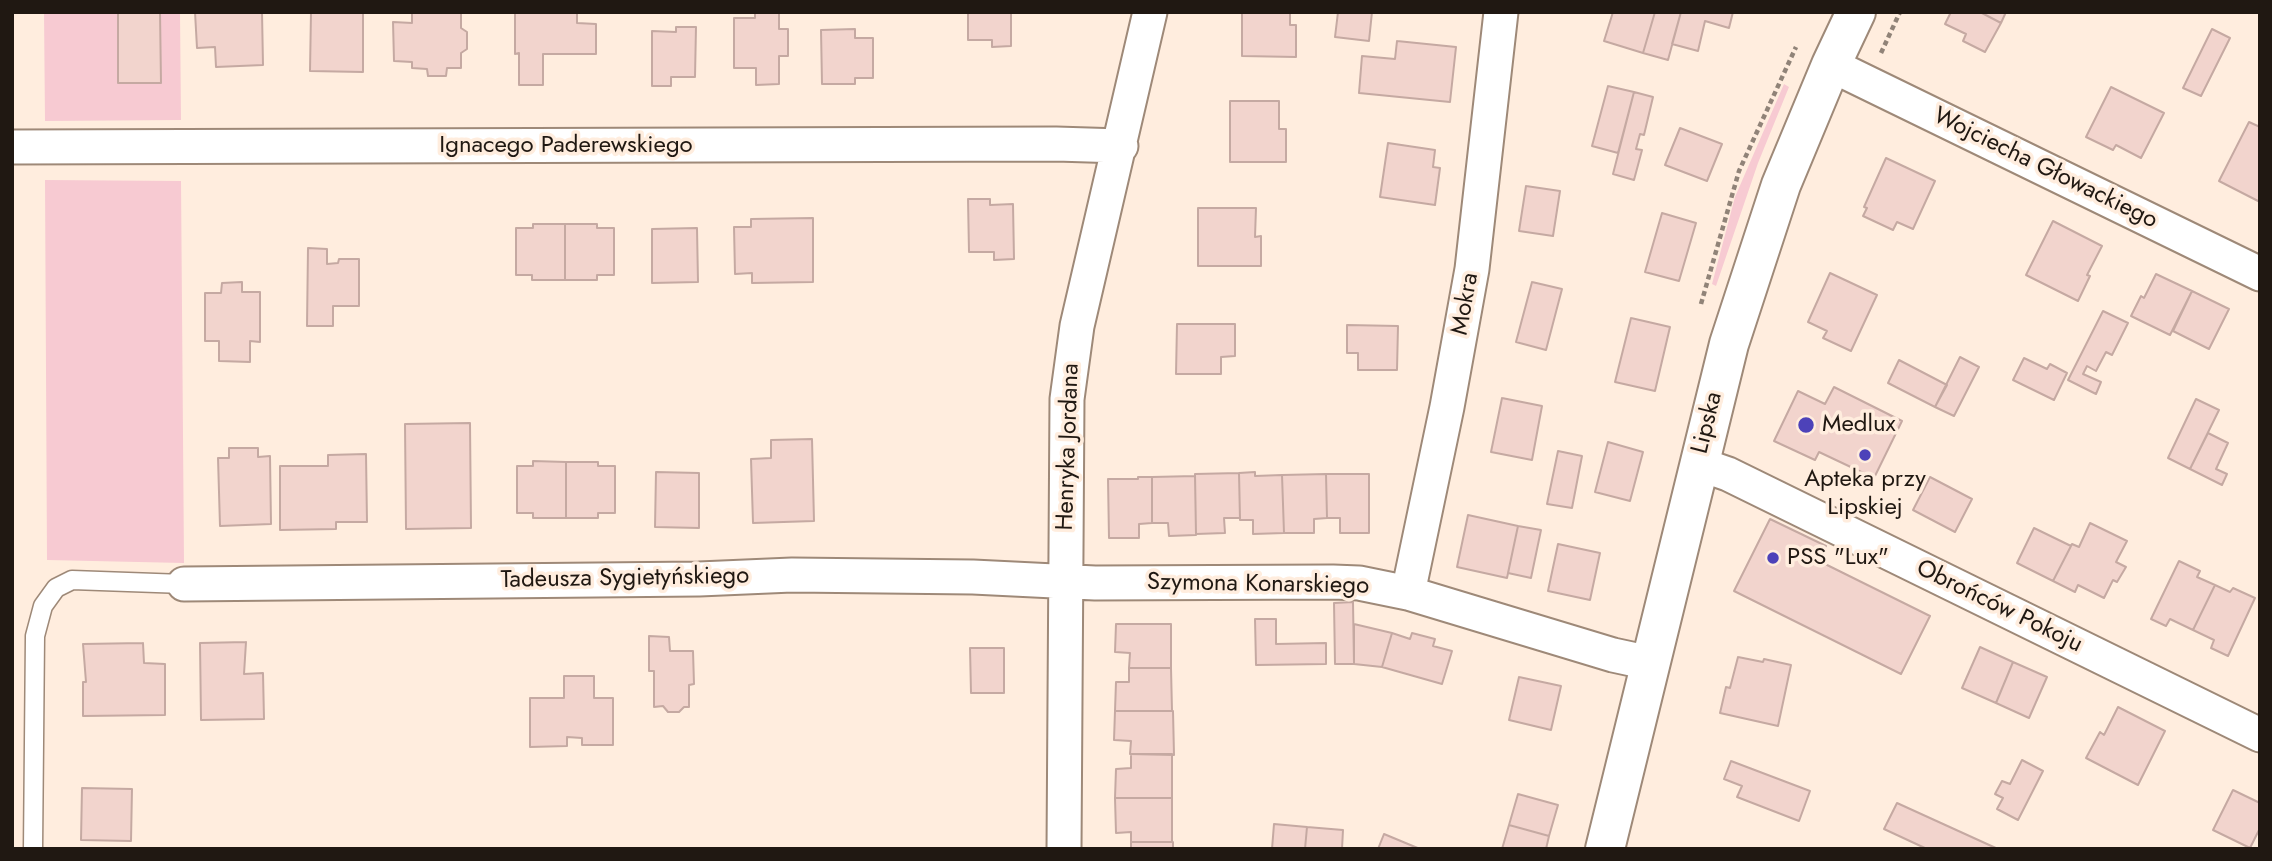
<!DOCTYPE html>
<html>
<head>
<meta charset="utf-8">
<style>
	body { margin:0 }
	#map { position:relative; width:2272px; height:861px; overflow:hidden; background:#ffedde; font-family:Jost,sans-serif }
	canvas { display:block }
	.frame { position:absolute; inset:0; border:14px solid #201812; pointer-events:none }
</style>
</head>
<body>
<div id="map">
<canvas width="2272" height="861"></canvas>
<div class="frame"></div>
</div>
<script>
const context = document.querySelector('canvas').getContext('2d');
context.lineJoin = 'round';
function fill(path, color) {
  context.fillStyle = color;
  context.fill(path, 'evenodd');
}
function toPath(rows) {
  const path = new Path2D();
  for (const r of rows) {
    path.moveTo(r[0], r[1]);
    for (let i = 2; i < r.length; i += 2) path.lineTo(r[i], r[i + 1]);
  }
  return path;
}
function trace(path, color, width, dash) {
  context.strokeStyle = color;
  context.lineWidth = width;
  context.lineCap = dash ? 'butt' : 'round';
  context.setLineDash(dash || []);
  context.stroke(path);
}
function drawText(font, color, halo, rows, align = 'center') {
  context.font = font + ' Jost,sans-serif';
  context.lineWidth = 7;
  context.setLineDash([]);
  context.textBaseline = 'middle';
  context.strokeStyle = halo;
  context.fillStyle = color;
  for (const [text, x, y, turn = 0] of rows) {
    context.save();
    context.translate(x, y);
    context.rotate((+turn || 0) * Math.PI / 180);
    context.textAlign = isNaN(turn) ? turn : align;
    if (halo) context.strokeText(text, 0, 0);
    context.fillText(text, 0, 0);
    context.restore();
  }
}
const green = toPath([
	[44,12,180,12,181,120,45,121],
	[1784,84,1789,87,1758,163,1716,286,1712,284,1735,197],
	[45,180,181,181,184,563,47,560]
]);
const building = toPath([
	[118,12,160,12,161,83,118,83,118,12],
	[195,12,262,12,263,65,216,67,215,47,197,48,195,12],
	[311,12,363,12,363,72,310,71,311,12],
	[412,12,461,13,461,28,467,32,467,49,461,53,461,68,447,68,446,76,428,76,427,69,412,68,412,62,394,61,393,22,412,23,412,12],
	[515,12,577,12,577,23,596,24,596,54,543,54,543,85,519,85,519,53,515,54,515,12],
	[755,12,779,13,779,29,788,29,788,56,779,56,779,84,756,85,756,68,734,68,734,18,755,18,755,12],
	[968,12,1011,12,1011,46,992,47,992,40,968,40,968,12],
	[1242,12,1290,12,1290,25,1296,25,1296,57,1242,56,1242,12],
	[1338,12,1372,12,1369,41,1335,37,1338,12],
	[1613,12,1655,12,1643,53,1604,41,1613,12],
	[1655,12,1681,12,1668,60,1643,53,1655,12],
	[1681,12,1733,12,1729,28,1705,21,1698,51,1672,44,1681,12],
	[1951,12,1980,12,2001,23,1985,52,1963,41,1966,34,1945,24,1951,12],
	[1980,12,2006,12,2001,23,1980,12],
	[676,27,696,27,695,77,671,77,671,86,652,86,652,31,676,32,676,27],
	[855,29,855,38,873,38,873,78,855,78,855,84,822,84,821,30,855,29],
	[2212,29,2230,38,2201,96,2183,88,2212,29],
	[1397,41,1456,47,1450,102,1359,93,1362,56,1395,59,1397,41],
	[1608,86,1634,92,1618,153,1592,146,1608,86],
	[2111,87,2164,113,2141,158,2116,145,2113,150,2086,137,2111,87],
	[1634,92,1653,97,1644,135,1640,134,1636,149,1642,150,1634,180,1613,174,1634,92],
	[1230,101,1279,101,1279,129,1286,129,1286,162,1230,162,1230,101],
	[2249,122,2260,127,2260,202,2219,181,2249,122],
	[1680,128,1722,144,1707,181,1665,165,1680,128],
	[1388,143,1435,150,1433,167,1440,168,1435,205,1380,197,1388,143],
	[1886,158,1935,181,1913,229,1897,222,1893,230,1863,216,1867,208,1864,207,1886,158],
	[1526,186,1560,191,1553,236,1519,231,1526,186],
	[968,199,990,199,990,205,1013,204,1014,259,994,260,994,252,969,252,968,199],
	[1198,208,1256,208,1255,237,1261,236,1261,266,1198,266,1198,208],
	[1662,213,1696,223,1679,281,1645,272,1662,213],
	[813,218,813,282,752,283,752,273,735,274,734,227,751,227,751,219,813,218],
	[2053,221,2102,246,2087,275,2090,276,2078,301,2026,275,2053,221],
	[533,224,565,224,565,280,532,280,532,275,516,275,516,228,533,228,533,224],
	[565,224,597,224,597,228,614,228,614,275,597,275,597,280,565,280,565,224],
	[697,228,698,282,652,283,652,229,697,228],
	[308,248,327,249,327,264,338,263,339,259,359,259,359,306,333,306,333,326,307,326,308,248],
	[1830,273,1877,295,1851,351,1823,338,1827,331,1808,322,1830,273],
	[2156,274,2192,291,2170,335,2131,316,2141,296,2144,298,2156,274],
	[242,282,242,292,260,292,260,342,250,341,250,362,219,361,219,341,205,341,205,293,221,293,222,283,242,282],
	[1532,282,1562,289,1546,350,1516,342,1532,282],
	[2192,291,2229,309,2209,349,2173,331,2192,291],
	[2103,311,2128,323,2112,355,2106,352,2096,371,2087,366,2083,374,2101,382,2096,394,2068,380,2103,311],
	[1631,318,1670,327,1655,391,1615,382,1631,318],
	[1177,324,1235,324,1235,356,1221,357,1221,374,1176,374,1177,324],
	[1347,325,1398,326,1397,370,1358,370,1358,353,1347,353,1347,325],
	[1960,357,1979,367,1954,416,1935,407,1960,357],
	[2024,358,2047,369,2050,364,2067,373,2054,400,2013,380,2024,358],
	[1899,360,1947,385,1935,407,1888,383,1899,360],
	[1834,387,1902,421,1874,478,1819,452,1815,460,1774,441,1798,391,1825,404,1834,387],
	[1502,398,1542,406,1532,460,1491,452,1502,398],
	[2196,399,2219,410,2190,469,2168,458,2196,399],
	[470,423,471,528,406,529,405,424,470,423],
	[2208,433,2228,443,2216,469,2227,474,2222,485,2190,469,2208,433],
	[812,439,814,521,753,523,751,459,771,458,771,440,812,439],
	[1608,442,1643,452,1630,501,1595,492,1608,442],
	[229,448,258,448,258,457,270,456,271,524,220,526,218,458,229,458,229,448],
	[1558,451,1582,456,1572,508,1547,504,1558,451],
	[366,454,367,522,336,522,336,529,280,530,280,466,328,466,328,455,366,454],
	[533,461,566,462,566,518,533,518,533,513,517,513,517,466,533,466,533,461],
	[566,462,598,462,598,466,615,466,615,513,598,513,598,518,566,518,566,462],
	[656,472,699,473,699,528,655,527,656,472],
	[1255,472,1255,476,1282,475,1284,533,1253,534,1253,520,1240,520,1239,473,1255,472],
	[1239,473,1240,518,1224,518,1225,533,1196,534,1195,474,1239,473],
	[1326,474,1327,518,1314,519,1314,533,1284,533,1282,475,1326,474],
	[1326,474,1369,474,1369,533,1340,533,1340,518,1327,518,1326,474],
	[1195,476,1196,535,1169,536,1168,523,1152,523,1152,477,1195,476],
	[1138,477,1152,477,1152,523,1139,524,1139,538,1109,538,1108,479,1138,479,1138,477],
	[1930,477,1972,499,1955,532,1913,510,1930,477],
	[1468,515,1518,526,1507,578,1457,567,1468,515],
	[1770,519,1826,546,1819,561,1930,616,1901,674,1734,591,1770,519],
	[2090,523,2127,541,2116,562,2126,567,2117,582,2113,580,2104,598,2078,585,2075,592,2053,581,2071,546,2072,544,2079,547,2090,523],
	[1518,526,1541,530,1531,578,1508,573,1518,526],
	[2034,528,2071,546,2053,581,2017,563,2034,528],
	[1558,544,1600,553,1590,600,1548,591,1558,544],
	[2179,561,2200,571,2197,577,2215,585,2193,630,2170,619,2166,626,2151,619,2179,561],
	[2215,585,2230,592,2233,588,2255,598,2228,656,2211,648,2214,640,2193,630,2215,585],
	[1353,602,1354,664,1335,664,1334,603,1353,602],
	[1255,619,1276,619,1276,644,1326,643,1326,664,1256,665,1255,619],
	[1116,624,1171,624,1171,668,1129,668,1130,653,1115,652,1116,624],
	[1354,624,1392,633,1382,667,1354,664,1354,624],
	[1392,633,1410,639,1412,633,1435,639,1433,646,1452,651,1442,684,1382,667,1392,633],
	[649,636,669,637,670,651,693,651,694,684,689,685,689,707,684,707,679,712,668,712,663,706,654,707,654,671,649,671,649,636],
	[246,642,244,674,263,673,264,719,201,720,200,643,246,642],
	[143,643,144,663,165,664,165,715,83,716,83,682,86,682,83,644,143,643],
	[1980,647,2013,662,1996,703,1962,688,1980,647],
	[970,648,1004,648,1004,693,971,693,970,648],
	[1738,657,1763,662,1764,659,1791,665,1778,726,1720,713,1726,687,1730,688,1738,657],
	[2013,662,2047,677,2029,718,1996,703,2013,662],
	[1129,668,1171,668,1172,711,1115,711,1116,682,1129,682,1129,668],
	[564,676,594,676,594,698,613,698,613,745,582,745,582,738,567,737,567,746,530,747,530,698,564,698,564,676],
	[1519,677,1561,686,1551,730,1509,720,1519,677],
	[2118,707,2165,731,2138,785,2086,758,2100,732,2104,735,2118,707],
	[1115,711,1173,711,1174,755,1130,754,1131,741,1114,740,1115,711],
	[1131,754,1172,754,1172,798,1115,798,1116,769,1131,768,1131,754],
	[2022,760,2043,771,2018,820,1997,809,2003,798,1995,794,2002,781,2010,784,2022,760],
	[1731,761,1810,791,1799,821,1737,797,1742,786,1724,779,1731,761],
	[82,788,132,789,131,841,81,840,82,788],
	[2233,790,2260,803,2260,828,2250,848,2213,830,2233,790],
	[1518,794,1558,805,1549,836,1509,825,1518,794],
	[1115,798,1172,798,1172,842,1131,842,1131,832,1116,833,1115,798],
	[1897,803,1998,849,1927,849,1884,829,1897,803],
	[1274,824,1307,827,1305,849,1272,849,1274,824],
	[1509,825,1549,836,1546,849,1502,849,1509,825],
	[1307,827,1343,830,1342,849,1305,849,1307,827],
	[1384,834,1420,849,1378,849,1384,834],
	[1131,842,1173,842,1173,849,1131,849,1131,842]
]);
const path = toPath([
	[1881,53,1900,12],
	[1701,304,1739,171,1796,47]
]);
const service = toPath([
	[33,849,35,636,43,606,56,588,72,580,184,584]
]);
const minor = toPath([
	[1831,65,2260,274],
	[12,147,1056,144,1121,146],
	[1699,464,1728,474,2260,735],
	[184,584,699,579,792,575,973,577,1095,583,1333,582,1359,583,1408,593,1613,655,1650,663],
	[1408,593,1447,407,1472,269,1501,12],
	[1064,849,1067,399,1077,326,1150,12]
]);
const secondary = toPath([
	[1605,849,1729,344,1781,185,1831,65,1856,12]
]);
const markers = [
	[1806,425,9,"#4d42b9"],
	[1865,455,7,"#4d42b9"],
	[1773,558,7,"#4d42b9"]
];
const streetNames = [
	["Ignacego Paderewskiego",566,146],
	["Wojciecha Głowackiego",2045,169,26],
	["Mokra",1466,304,-80],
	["Lipska",1708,423,-76],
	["Henryka Jordana",1069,447,-88],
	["Tadeusza Sygietyńskiego",625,579,-1],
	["Szymona Konarskiego",1258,585,1],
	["Obrońców Pokoju",1999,607,26]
];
const poiNames = [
	["Medlux",1822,425],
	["Apteka przy",1865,480,"center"],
	["Lipskiej",1865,508,"center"],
	["PSS \"Lux\"",1787,558]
];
fill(green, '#f7cad2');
fill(building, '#f2d4cd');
trace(building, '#c5a9a2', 2);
trace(service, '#9e8978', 21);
trace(minor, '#9e8978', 37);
trace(secondary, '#9e8978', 42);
trace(path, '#908378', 4.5, [5, 3.5]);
trace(service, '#fff', 18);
trace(minor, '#fff', 33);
trace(secondary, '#fff', 38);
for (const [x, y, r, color] of markers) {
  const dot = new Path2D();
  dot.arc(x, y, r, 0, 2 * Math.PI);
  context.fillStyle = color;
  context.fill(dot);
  trace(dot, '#ffedde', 2.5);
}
drawText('24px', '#201812', '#ffedde', streetNames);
drawText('24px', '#201812', '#ffedde', poiNames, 'left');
</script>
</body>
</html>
